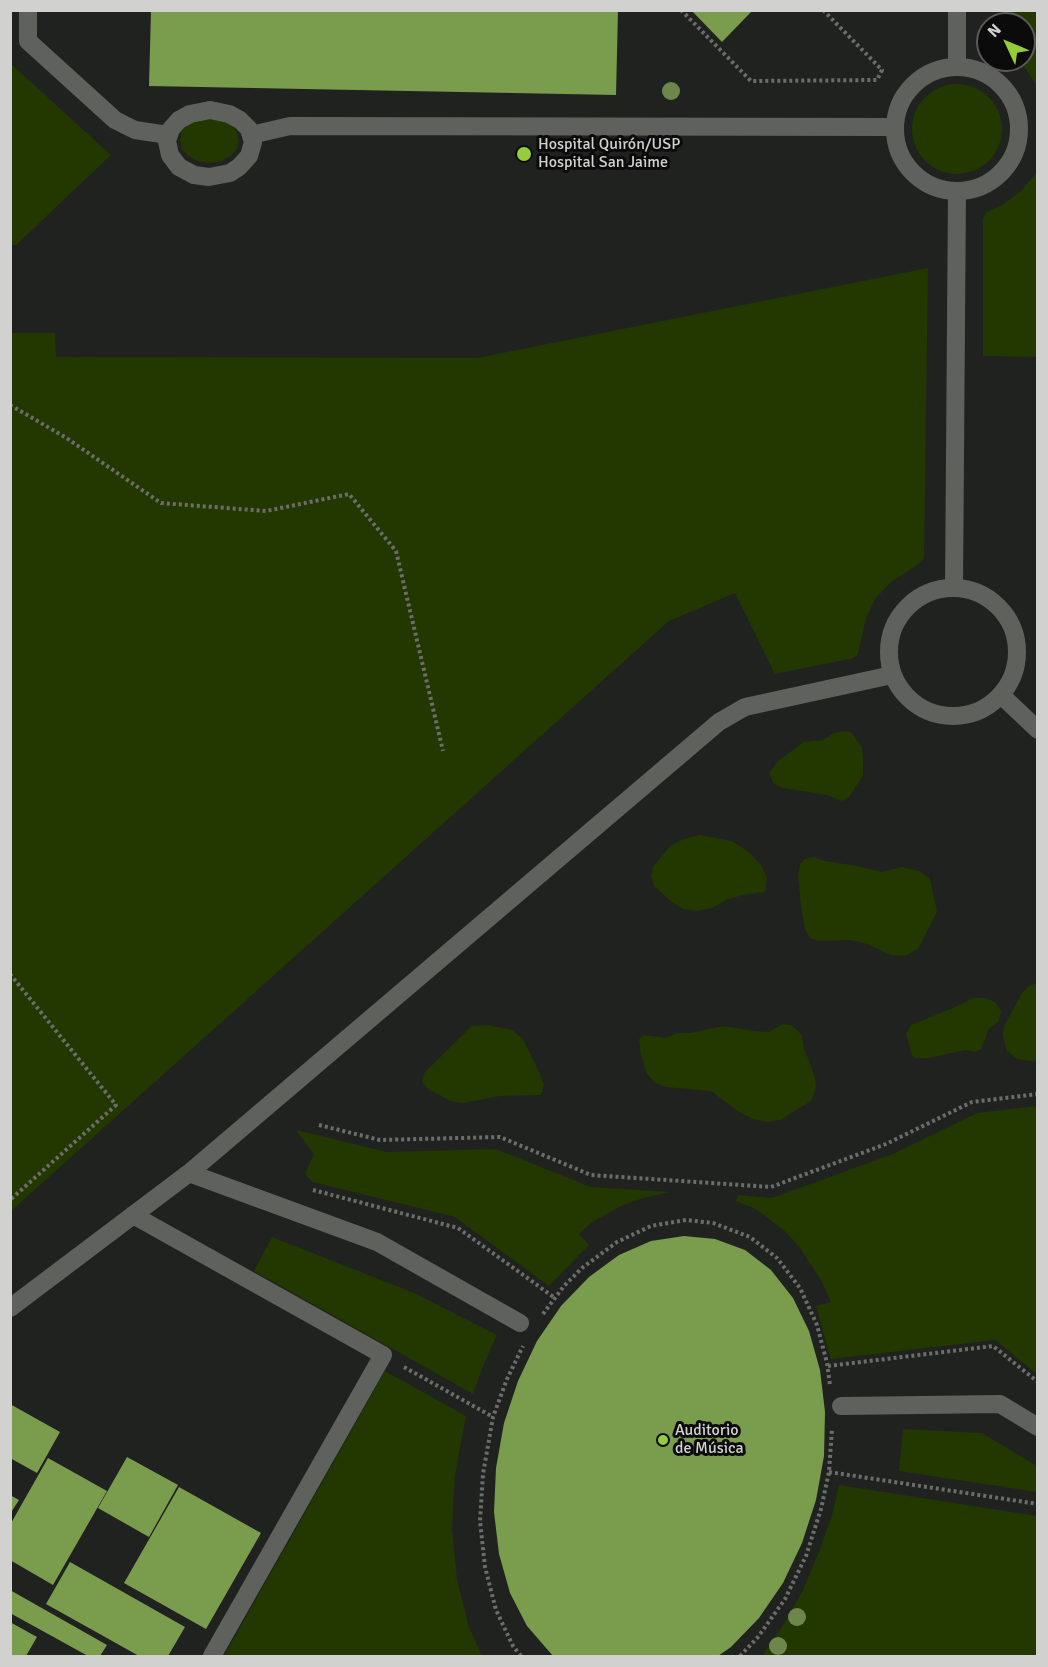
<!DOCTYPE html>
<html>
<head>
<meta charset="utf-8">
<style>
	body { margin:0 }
	#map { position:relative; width:1048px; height:1667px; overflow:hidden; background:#20221f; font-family:Signika,sans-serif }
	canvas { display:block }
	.frame { position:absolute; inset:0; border:12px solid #d1d2d0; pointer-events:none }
	.north { position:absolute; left:976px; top:12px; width:60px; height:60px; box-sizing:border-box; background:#0a0b0a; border:2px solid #5a5b59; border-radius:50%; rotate:314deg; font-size:16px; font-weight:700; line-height:24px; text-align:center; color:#d1d2d0 }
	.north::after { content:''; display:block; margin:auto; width:21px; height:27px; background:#95cc3b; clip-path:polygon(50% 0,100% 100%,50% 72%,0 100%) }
</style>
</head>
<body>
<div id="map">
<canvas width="1048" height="1667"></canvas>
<div class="frame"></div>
<div class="north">N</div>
</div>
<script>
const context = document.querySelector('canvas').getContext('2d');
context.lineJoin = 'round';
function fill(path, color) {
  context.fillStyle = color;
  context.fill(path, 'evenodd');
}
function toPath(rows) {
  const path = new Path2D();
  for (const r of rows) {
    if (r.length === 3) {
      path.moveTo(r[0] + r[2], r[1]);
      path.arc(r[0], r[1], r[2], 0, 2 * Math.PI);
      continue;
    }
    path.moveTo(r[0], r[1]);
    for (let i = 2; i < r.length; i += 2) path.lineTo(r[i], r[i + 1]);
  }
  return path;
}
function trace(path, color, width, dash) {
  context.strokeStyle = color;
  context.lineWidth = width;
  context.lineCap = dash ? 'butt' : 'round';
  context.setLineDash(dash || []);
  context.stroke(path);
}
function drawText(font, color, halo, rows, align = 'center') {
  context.font = font + ' Signika,sans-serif';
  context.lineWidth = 6;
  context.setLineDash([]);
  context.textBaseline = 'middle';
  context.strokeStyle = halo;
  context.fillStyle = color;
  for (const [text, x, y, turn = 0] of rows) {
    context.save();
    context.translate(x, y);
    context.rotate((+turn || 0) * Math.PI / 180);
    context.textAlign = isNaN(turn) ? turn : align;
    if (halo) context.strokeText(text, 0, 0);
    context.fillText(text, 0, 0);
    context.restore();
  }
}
const green = toPath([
	[1011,11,1037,11,1037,86,1020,60,1024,60,1024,24,1011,24],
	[10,63,111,155,16,245,11,245],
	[957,129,45],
	[210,118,221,120,231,124,237,132,239,141,237,149,231,156,221,161,209,163,198,161,188,156,182,149,180,140,182,131,189,124,198,120],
	[1037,172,1037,357,983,356,983,218,987,212,1002,205,1020,192],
	[928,268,924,558,920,563,891,582,875,599,866,618,858,654,854,658,775,674,735,593,669,621,11,1211,11,333,55,333,56,357,477,358],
	[845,731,851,732,862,747,863,757,863,775,850,796,842,801,827,795,783,788,774,784,769,773,779,760,804,742,823,740,834,733],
	[699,835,732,841,750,853,761,865,767,878,765,892,743,895,728,899,712,908,696,911,683,909,672,902,654,886,651,876,653,867,670,846,684,839],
	[814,857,824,861,858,866,882,872,902,867,919,871,930,878,937,912,918,949,905,956,891,955,867,944,851,940,819,941,810,938,805,929,801,907,798,874,800,864,805,859],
	[1037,983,1038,1062,1037,1062,1017,1059,1007,1051,1003,1036,1004,1026,1022,993,1029,986],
	[973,998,986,998,995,1002,1001,1011,999,1021,989,1029,981,1049,975,1052,965,1050,929,1058,915,1058,912,1055,906,1034,911,1025,955,1007],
	[783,1024,791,1025,802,1035,804,1048,815,1077,816,1089,811,1101,780,1120,767,1122,753,1119,739,1112,711,1091,665,1087,655,1083,647,1074,641,1055,639,1039,644,1035,665,1038,677,1033,691,1033,723,1026,754,1031,769,1032],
	[487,1025,512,1030,523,1039,540,1074,544,1085,541,1095,500,1096,463,1103,450,1101,440,1095,429,1090,422,1082,425,1072,472,1026],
	[1037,1106,1037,1374,995,1340,831,1359,816,1306,831,1302,822,1282,800,1248,787,1233,756,1209,736,1201,738,1195,772,1198,893,1154,977,1113],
	[296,1130,387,1152,496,1149,591,1187,671,1192,643,1198,621,1206,592,1222,579,1234,589,1245,549,1286,455,1217,313,1182,305,1174,314,1154],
	[272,1237,414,1293,497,1335,483,1366,473,1394,254,1271],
	[385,1371,466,1416,455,1475,452,1529,457,1580,469,1627,482,1656,224,1656],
	[903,1429,982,1433,1037,1466,1037,1492,899,1471],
	[839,1485,1037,1516,1037,1656,762,1656,784,1624,803,1590,819,1552,832,1515]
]);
const building = toPath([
	[151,10,618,10,616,95,149,86],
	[691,10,753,10,722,42],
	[684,1236,715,1239,745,1250,771,1270,793,1298,809,1331,820,1370,825,1412,824,1456,816,1500,802,1543,783,1583,759,1618,731,1647,718,1656,553,1656,527,1626,510,1593,499,1554,494,1512,496,1468,504,1423,518,1381,537,1341,561,1306,589,1277,619,1255,651,1241],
	[10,1404,60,1432,37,1473,10,1458],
	[127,1457,178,1485,149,1537,98,1508],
	[48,1458,107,1491,53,1585,10,1560,10,1525],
	[179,1487,261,1533,206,1629,124,1583],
	[10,1495,19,1500,10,1514],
	[70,1562,185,1627,168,1656,139,1656,46,1604],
	[10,1590,107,1645,100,1656,88,1656,10,1613],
	[10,1622,37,1637,26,1656,10,1656]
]);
const path = toPath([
	[681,10,751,81,877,80,882,70,823,10],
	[10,405,65,437,161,503,266,511,349,494,396,551,443,751],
	[10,974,116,1105,10,1200],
	[319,1125,380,1140,500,1137,591,1175,771,1187,886,1144,972,1102,1038,1094],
	[313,1190,458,1228,555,1298],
	[543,1314,564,1286,582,1268,617,1242,651,1226,686,1220,713,1223,750,1237,777,1258,800,1288,817,1325,827,1363,830,1385],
	[828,1366,993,1346,1038,1382],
	[404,1367,493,1417],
	[829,1472,1038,1504],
	[521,1656,513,1646,496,1610,485,1567,480,1521,483,1474,493,1417,507,1379,523,1346],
	[740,1656,758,1637,785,1599,806,1556,821,1509,829,1472,832,1429]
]);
const lane = toPath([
	[28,10,28,41,115,120,135,130,168,135],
	[210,110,229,114,240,120,249,129,253,142,249,156,239,167,230,173,209,177,194,175,179,167,170,155,167,141,171,129,179,120,190,114,210,110],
	[251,135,290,126,895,127],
	[954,588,957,191],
	[953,652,64],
	[1001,695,1038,730],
	[189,1173,377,1242,520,1323],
	[133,1215,383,1355,212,1656],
	[10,1308,189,1173,719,722,745,707,892,675],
	[841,1406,1000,1404,1038,1427]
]);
const street = toPath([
	[957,66,957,10],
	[957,129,62]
]);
const trees = [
	[671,91],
	[797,1617],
	[778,1646]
];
const markers = [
	[524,154,8,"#95cc3b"],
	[663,1440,6,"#95cc3b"]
];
const poiNames = [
	["Hospital Quirón/USP",538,145],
	["Hospital San Jaime",538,163],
	["Auditorio",675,1431],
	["de Música",675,1449]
];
fill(green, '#233700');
fill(building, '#7a9c4d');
trace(path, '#6c6d6b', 4, [3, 3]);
trace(lane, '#5f615d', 18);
trace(street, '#5f615d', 18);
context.fillStyle = '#6d874b';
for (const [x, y] of trees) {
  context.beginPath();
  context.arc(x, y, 9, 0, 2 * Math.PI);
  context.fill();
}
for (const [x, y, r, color] of markers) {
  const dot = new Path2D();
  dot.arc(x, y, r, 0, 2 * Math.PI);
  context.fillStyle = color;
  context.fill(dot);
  trace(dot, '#0a0b0a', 2);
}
drawText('16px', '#d1d2d0', '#0a0b0a', poiNames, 'left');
</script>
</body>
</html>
